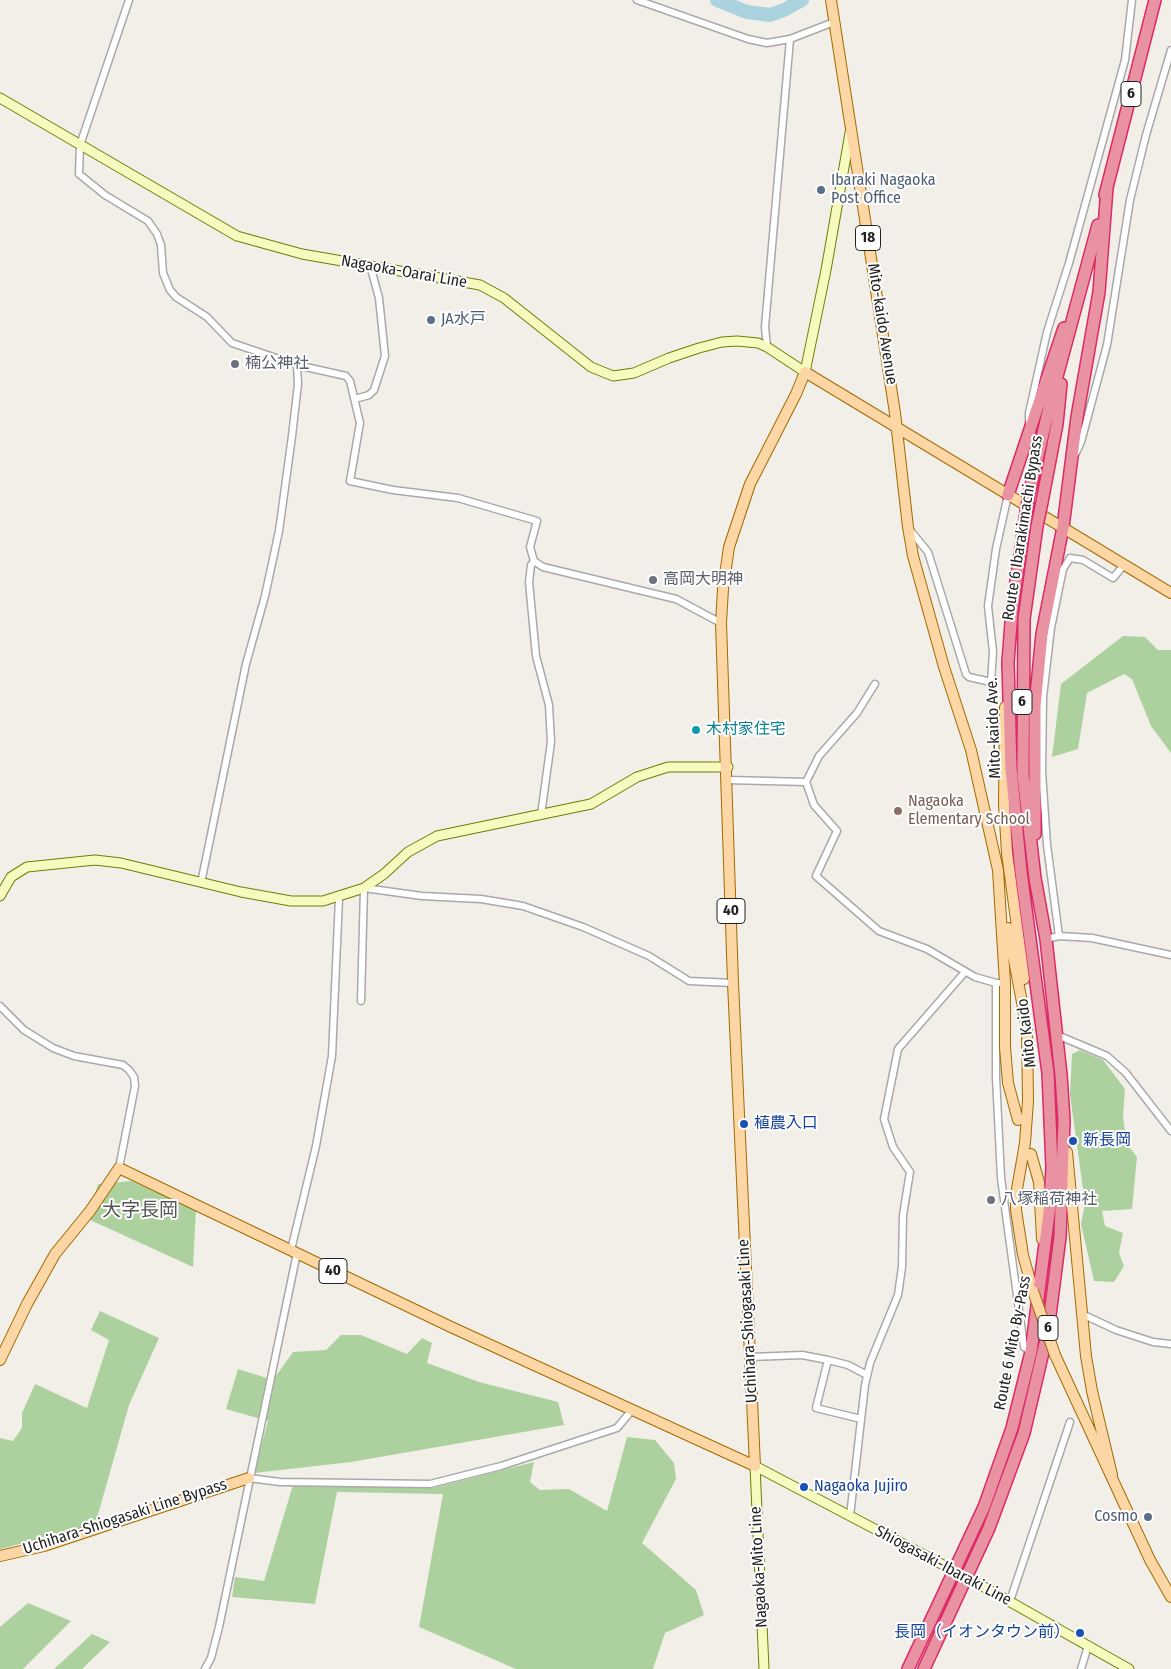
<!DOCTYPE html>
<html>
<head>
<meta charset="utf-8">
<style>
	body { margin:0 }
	canvas { display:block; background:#f2efe9 }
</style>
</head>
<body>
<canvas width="1171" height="1669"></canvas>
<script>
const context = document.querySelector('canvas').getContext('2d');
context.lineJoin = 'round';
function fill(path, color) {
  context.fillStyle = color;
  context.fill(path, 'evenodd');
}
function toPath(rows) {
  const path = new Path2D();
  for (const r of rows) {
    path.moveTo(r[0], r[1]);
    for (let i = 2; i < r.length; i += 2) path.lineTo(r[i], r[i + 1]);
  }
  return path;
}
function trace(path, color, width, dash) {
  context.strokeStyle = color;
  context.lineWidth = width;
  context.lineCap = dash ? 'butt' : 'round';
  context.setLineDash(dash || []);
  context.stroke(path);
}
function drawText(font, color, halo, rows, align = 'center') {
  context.font = font + ' "Fira Sans Condensed","Noto Sans JP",sans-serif';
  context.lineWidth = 4;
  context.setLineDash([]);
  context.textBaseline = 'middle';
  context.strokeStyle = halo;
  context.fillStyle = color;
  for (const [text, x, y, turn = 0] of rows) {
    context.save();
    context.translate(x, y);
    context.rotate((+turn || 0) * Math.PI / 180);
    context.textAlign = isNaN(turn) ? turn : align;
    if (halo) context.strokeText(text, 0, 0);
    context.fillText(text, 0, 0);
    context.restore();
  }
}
const forest = toPath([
	[1123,636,1145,637,1158,650,1171,650,1171,753,1151,726,1132,679,1124,674,1087,693,1078,749,1052,757,1061,684],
	[1080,1050,1103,1060,1125,1089,1123,1117,1127,1144,1137,1157,1132,1209,1102,1211,1105,1226,1123,1233,1119,1253,1124,1266,1114,1282,1094,1281,1081,1224,1085,1203,1070,1095,1072,1054],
	[131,1181,196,1209,193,1267,88,1219,98,1184],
	[100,1311,159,1338,129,1405,95,1525,0,1549,0,1438,13,1441,22,1428,22,1413,35,1384,87,1408,109,1340,91,1330],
	[341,1335,361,1335,407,1354,422,1338,432,1343,427,1363,479,1382,558,1402,564,1425,351,1462,254,1473,268,1421,226,1409,238,1369,273,1380,293,1352,326,1350],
	[627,1437,655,1440,674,1463,676,1479,642,1543,696,1590,704,1615,665,1633,653,1669,516,1669,419,1627,443,1494,337,1492,315,1604,232,1597,235,1577,264,1581,293,1485,433,1488,534,1462,530,1482,540,1490,569,1489,607,1511],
	[28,1603,71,1621,23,1669,0,1669,0,1627],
	[92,1634,110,1642,82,1669,54,1669]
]);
const river = toPath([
	[717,0,747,12,770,15,784,10,802,0]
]);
const street = toPath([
	[129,0,80,145,79,174,105,195,148,221,157,234,161,245,163,273,170,290,176,297,207,317,232,343,297,365,346,376,350,381,360,423,350,481,393,490,458,498,537,521,530,547,534,561,531,565,529,582,536,656,549,705,551,742,541,815],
	[637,0,748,39,767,43,790,39,834,22],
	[767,347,765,327,790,39],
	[355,399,369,395,374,390,385,356,379,298,370,265],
	[1029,425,1029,413,1047,332,1069,263,1125,60,1132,0],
	[1076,453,1081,442,1107,345,1130,200,1146,135,1171,50],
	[909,529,928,552,966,674,969,677,991,682,993,652,988,606,996,549,1008,495],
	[534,561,543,567,676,599,721,623],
	[728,780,806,782,814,805,837,831,816,876,879,931,927,949,975,977,996,983,1005,983],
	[806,782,819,756,857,713,875,684],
	[201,883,246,664,265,596,279,531,292,436,298,384,297,365],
	[1059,936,1047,845,1042,772,1043,697,1051,628,1063,569,1070,558,1083,560,1113,578,1124,565],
	[1046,939,1059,936,1092,938,1171,955],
	[996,983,996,1077,1001,1178,1024,1347,1031,1352],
	[361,1001,364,888,422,896,481,899,523,906,583,927,649,956,689,981,733,983],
	[0,1006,24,1030,53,1048,74,1056,123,1065,129,1070,134,1077,135,1086,119,1168],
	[1057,1035,1107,1056,1126,1073,1171,1131],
	[291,1250,316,1146,332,1056,339,898],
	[1082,1314,1116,1330,1153,1342,1171,1344],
	[751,1357,802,1355,828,1360,816,1408,861,1419],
	[828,1360,848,1365,867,1375],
	[249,1478,280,1482,430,1484,501,1466,617,1428,632,1410],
	[850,1516,865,1385,870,1363,898,1295,902,1267,903,1215,910,1172,893,1147,884,1119,898,1049,965,972],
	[1010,1601,1070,1422],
	[205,1669,211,1658,219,1627,297,1253],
	[1081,1669,1088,1646]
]);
const secondary = toPath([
	[0,98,237,236,302,254,480,285,504,298,591,367,613,376,634,373,669,358,699,348,722,342,737,341,758,343,767,347,805,372,826,270,850,133],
	[0,896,11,877,27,867,95,860,121,863,241,892,291,901,323,901,364,888,384,874,408,852,437,836,591,804,637,777,668,767,728,767],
	[764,1669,755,1466,968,1578,1129,1669]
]);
const primary = toPath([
	[831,0,895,413,908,527,913,556,944,667,971,750,998,870,1005,983,1005,1047,1008,1083,1018,1120],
	[1005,707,1004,804,1007,853,1024,979],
	[1008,928,1027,1029,1028,1101,1025,1143,1016,1195,1016,1210,1023,1255,1033,1291],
	[1067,1152,1086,1356,1092,1391,1112,1475],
	[1031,1154,1039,1182,1042,1239],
	[1055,1355,1150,1560,1171,1597],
	[0,1360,27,1304,55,1254,90,1211,119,1168,451,1327,755,1466,733,983,721,623,723,589,729,547,750,484,796,394,805,372,1171,593],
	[0,1556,44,1546,249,1478]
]);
const highway = toPath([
	[1105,195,1155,0],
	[1029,494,1052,395,1098,225],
	[1008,495,1064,328],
	[1042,502,1057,424,1061,384],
	[1035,834,1035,706,1042,634,1063,527,1077,417,1099,292,1107,188],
	[908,1669,984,1507,1012,1428,1031,1352,1050,1205,1052,1167,1048,1073,1021,872,1011,769,1008,662,1012,610,1025,519],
	[924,1669,989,1528,1024,1433,1048,1331,1060,1237,1064,1120,1061,1075,1046,939,1035,878,1023,775,1024,619,1037,526]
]);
const primaryBridge = toPath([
	[1033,1291,1055,1355]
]);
const highwayBridge = toPath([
	[1025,519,1029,494],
	[1037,526,1042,502]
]);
const markers = [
	[821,190,5,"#5c6f8a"],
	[431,320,5,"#5c6f8a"],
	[235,364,5,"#6b7280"],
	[653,580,5,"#6b7280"],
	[696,730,5,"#0f9aa8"],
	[898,811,5,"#8d6e63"],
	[744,1124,5,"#1a4fb4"],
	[1073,1141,5,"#1a4fb4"],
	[991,1200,5,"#6b7280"],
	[804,1487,5,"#1a4fb4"],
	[1148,1517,5,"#5c6f8a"],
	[1080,1633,5,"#1a4fb4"]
];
const shields = [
	[1131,94,20],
	[868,238,25],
	[1022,702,20],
	[731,911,28],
	[333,1271,28],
	[1048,1328,20]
];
const shieldNames = [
	["6",1131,94],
	["18",868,238],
	["6",1022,702],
	["40",731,911],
	["40",333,1271],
	["6",1048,1328]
];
const serviceNames = [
	["Ibaraki Nagaoka",831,181],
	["Post Office",831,199],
	["JA水戸",441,320],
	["Cosmo",1138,1517,"right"]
];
const streetNames = [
	["Nagaoka-Oarai Line",404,272,10],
	["Mito-kaido Avenue",882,324,81],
	["Route 6 Ibarakimachi Bypass",1023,528,-81],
	["Mito-kaido Ave.",994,728,-92],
	["Mito Kaido",1027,1033,-97],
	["Uchihara-Shiogasaki Line",748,1321,-93],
	["Route 6 Mito By-Pass",1013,1343,-79],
	["Uchihara-Shiogasaki Line Bypass",125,1517,-18],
	["Shiogasaki-Ibaraki Line",943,1566,28],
	["Nagaoka-Mito Line",759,1567,-93]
];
const worshipNames = [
	["楠公神社",245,364],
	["高岡大明神",663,580],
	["八塚稲荷神社",1001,1200]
];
const cultureNames = [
	["木村家住宅",706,730]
];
const educationNames = [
	["Nagaoka",908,802],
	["Elementary School",908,820]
];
const transitNames = [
	["植農入口",754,1124],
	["新長岡",1083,1141],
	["Nagaoka Jujiro",814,1487],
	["長岡（イオンタウン前）",1070,1633,"right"]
];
const quarterNames = [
	["大字長岡",140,1211]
];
fill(forest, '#add19e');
trace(river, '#aad3df', 14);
trace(street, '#a9a9a9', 9);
trace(secondary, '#707d05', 11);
trace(primary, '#a06b00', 12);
trace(highway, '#dc2a67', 14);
trace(street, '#fff', 6);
trace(secondary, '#f7fabf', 9);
trace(primary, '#fcd6a4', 10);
trace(highway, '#e892a2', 11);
trace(primaryBridge, '#a06b00', 12, []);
trace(highwayBridge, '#dc2a67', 14, []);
trace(primaryBridge, '#fcd6a4', 10);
trace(highwayBridge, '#e892a2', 11);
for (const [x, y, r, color] of markers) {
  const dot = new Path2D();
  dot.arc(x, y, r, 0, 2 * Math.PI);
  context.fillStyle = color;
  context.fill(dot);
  trace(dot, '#fff', 2);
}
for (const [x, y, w] of shields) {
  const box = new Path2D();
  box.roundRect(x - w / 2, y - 12.5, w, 25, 4);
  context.fillStyle = '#fff';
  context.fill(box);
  trace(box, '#222', 1);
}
drawText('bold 15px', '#222', null, shieldNames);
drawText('16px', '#4e5e75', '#fff', serviceNames, 'left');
drawText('16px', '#222', '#fff', streetNames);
drawText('16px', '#5b616d', '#fff', worshipNames, 'left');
drawText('16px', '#0d838f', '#fff', cultureNames, 'left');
drawText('16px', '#785e54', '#fff', educationNames, 'left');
drawText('16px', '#164399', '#fff', transitNames, 'left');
drawText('19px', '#555', '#fff', quarterNames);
</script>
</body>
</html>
